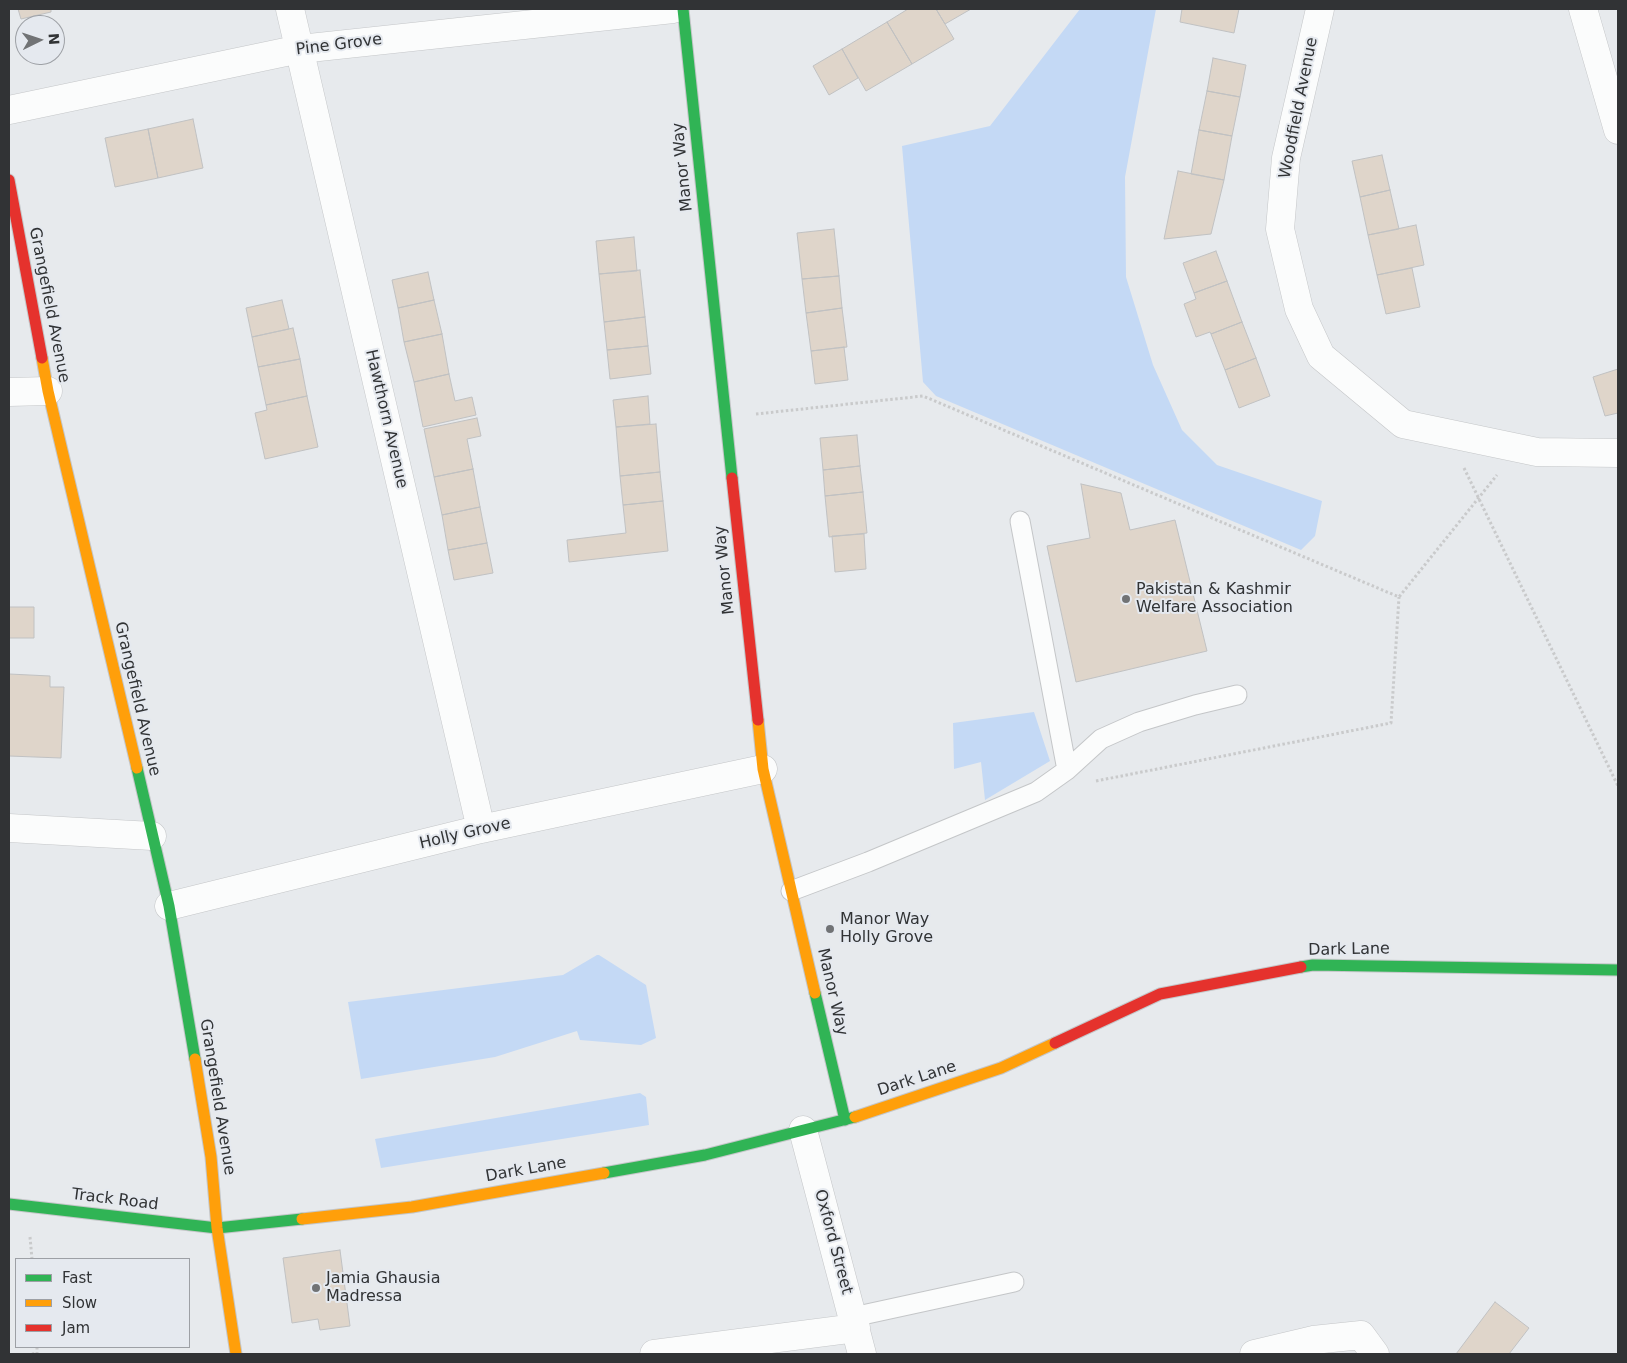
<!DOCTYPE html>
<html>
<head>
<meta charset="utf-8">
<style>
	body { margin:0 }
	#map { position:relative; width:1627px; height:1363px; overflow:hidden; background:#e7eaed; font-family:"DejaVu Sans",sans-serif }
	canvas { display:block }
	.frame { position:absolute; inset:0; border:10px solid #313335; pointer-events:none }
	.legend { position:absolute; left:15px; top:1258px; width:175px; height:90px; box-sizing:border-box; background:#e5e9ef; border:1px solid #9da0a5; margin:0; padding:6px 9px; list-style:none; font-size:15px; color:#313335 }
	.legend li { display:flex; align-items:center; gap:10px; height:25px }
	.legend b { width:25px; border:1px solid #9da0a5 }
	.north { position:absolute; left:15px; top:15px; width:50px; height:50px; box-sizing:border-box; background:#e5e9ef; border:1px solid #9da0a5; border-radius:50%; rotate:86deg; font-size:14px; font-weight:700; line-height:20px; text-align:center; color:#313335 }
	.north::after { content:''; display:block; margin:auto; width:18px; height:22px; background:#717375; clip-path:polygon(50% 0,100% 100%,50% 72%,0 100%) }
</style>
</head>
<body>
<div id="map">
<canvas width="1627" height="1363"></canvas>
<div class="frame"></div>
<ul class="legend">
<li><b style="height:6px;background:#30b455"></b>Fast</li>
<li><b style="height:6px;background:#ff9f0a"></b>Slow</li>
<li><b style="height:6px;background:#e5322d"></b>Jam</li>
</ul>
<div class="north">N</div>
</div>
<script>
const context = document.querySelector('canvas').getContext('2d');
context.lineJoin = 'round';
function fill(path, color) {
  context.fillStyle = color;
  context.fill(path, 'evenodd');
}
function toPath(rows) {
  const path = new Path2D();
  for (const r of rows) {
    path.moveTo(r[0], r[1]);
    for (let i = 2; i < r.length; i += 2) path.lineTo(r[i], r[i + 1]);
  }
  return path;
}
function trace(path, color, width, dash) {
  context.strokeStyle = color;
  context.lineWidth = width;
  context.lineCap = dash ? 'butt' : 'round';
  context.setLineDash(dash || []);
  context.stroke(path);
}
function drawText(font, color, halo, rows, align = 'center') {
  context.font = font + ' "DejaVu Sans",sans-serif';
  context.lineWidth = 4;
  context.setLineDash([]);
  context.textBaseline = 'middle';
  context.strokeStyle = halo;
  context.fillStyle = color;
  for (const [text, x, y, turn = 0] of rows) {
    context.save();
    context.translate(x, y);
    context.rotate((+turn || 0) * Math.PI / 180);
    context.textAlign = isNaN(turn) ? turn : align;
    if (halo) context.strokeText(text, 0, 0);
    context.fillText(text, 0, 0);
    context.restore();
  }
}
const green = toPath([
	[1080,9,1156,9,1125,177,1126,277,1153,365,1182,430,1217,465,1322,501,1315,536,1301,550,936,396,923,382,902,146,990,126],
	[1034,712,1050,761,985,800,981,762,954,769,953,723],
	[597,955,599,955,646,985,656,1038,641,1045,580,1040,577,1031,495,1057,361,1079,348,1002,563,975],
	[640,1093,646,1097,649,1125,381,1168,375,1139]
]);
const building = toPath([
	[18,9,51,9,51,12,21,19,18,9],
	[908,9,936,9,954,39,912,64,887,22,908,9],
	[936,9,971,9,945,24,936,9],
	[1182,9,1239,9,1234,33,1180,22,1182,9],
	[887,22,912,64,866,91,842,49,887,22],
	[842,49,858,78,829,95,813,66,842,49],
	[1213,58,1246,65,1240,97,1207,91,1213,58],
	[1207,91,1240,97,1232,136,1199,130,1207,91],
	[193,119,203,168,158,178,148,129,193,119],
	[148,129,158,178,115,187,105,138,148,129],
	[1199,130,1232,136,1224,180,1191,174,1199,130],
	[1382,155,1390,190,1360,197,1352,161,1382,155],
	[1178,171,1224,180,1211,234,1164,239,1178,171],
	[1390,190,1399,229,1368,235,1360,197,1390,190],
	[1416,225,1424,265,1377,275,1368,235,1416,225],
	[834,229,839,276,802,279,797,233,834,229],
	[634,237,637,271,599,274,596,241,634,237],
	[1216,251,1227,281,1194,293,1183,263,1216,251],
	[1412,268,1420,307,1386,314,1377,275,1412,268],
	[640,270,645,317,604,322,599,274,640,270],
	[428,272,434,300,398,308,392,280,428,272],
	[839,276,842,308,806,313,802,279,839,276],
	[1227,281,1242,322,1211,334,1210,332,1196,337,1184,304,1196,299,1194,293,1227,281],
	[282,300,289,329,252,337,246,308,282,300],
	[434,300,442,334,404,342,398,308,434,300],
	[842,308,847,347,811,351,806,313,842,308],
	[645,317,648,346,607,350,604,322,645,317],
	[1242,322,1256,358,1225,370,1211,334,1242,322],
	[293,328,300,359,258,367,252,337,293,328],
	[442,334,449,374,414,382,404,342,442,334],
	[648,346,651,374,610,379,607,350,648,346],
	[844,347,848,380,815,384,811,351,844,347],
	[1256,358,1270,396,1239,408,1225,370,1256,358],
	[300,359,307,396,266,405,258,367,300,359],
	[1618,369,1618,413,1605,416,1593,377,1618,369],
	[449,374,455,401,472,397,476,415,423,427,414,382,449,374],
	[307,396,318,447,265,459,255,413,267,410,266,405,307,396],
	[648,396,650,424,616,427,613,400,648,396],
	[477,418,481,436,467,439,473,469,434,477,424,429,477,418],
	[656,424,660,472,620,476,616,427,656,424],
	[857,435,860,466,823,470,820,438,857,435],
	[860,466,863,492,825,496,823,470,860,466],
	[473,469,480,507,442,515,434,477,473,469],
	[660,472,663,501,623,505,620,476,660,472],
	[1081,484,1121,493,1130,530,1175,520,1207,651,1076,682,1047,546,1090,538,1081,484],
	[863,492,867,533,829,537,825,496,863,492],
	[663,501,668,551,569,562,567,540,626,533,623,505,663,501],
	[480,507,487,543,448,550,442,515,480,507],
	[864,534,866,569,835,572,832,536,864,534],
	[487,543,493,573,454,580,448,550,487,543],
	[9,607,34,607,34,638,9,638,9,607],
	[9,674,50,676,50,687,64,687,61,758,9,756,9,674],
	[340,1250,350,1326,320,1330,318,1319,292,1323,283,1258,340,1250],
	[1495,1302,1529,1328,1509,1354,1456,1354,1495,1302]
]);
const path = toPath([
	[756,414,923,396,1399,597,1497,475],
	[1464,468,1618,786],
	[1096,781,1391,723,1399,597],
	[30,1237,32,1259],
	[37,1347,37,1354],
	[32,1354,37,1353]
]);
const lane = toPath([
	[1020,521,1067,770],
	[791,891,868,862,1036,792,1067,770,1101,739,1139,722,1195,705,1237,695],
	[853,1317,1014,1282]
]);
const street = toPath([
	[290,9,481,829],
	[1320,9,1286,158,1280,229,1299,309,1321,356,1403,424,1537,452,1618,453],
	[1583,9,1618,130],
	[9,110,300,49,673,9],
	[9,392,48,391],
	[9,828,152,836],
	[169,906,481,829,763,769],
	[803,1130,862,1354],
	[654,1354,856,1328],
	[1254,1354,1313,1340,1361,1335,1375,1354]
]);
const fast = toPath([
	[683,9,732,478],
	[137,768,169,906,195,1059],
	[1301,967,1313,965,1618,970],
	[815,993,845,1120],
	[604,1173,705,1155,855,1117],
	[9,1204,217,1228,302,1219]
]);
const slow = toPath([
	[42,358,48,391,137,768],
	[758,720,763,769,815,993],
	[195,1059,211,1157,217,1228,236,1354],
	[855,1117,1001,1068,1055,1043],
	[302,1219,412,1207,604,1173]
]);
const jam = toPath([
	[9,180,42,358],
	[732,478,758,720],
	[1055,1043,1160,994,1301,967]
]);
const markers = [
	[1126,599,5,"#717375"],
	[830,929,5,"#717375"],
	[316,1288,5,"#717375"]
];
const streetNames = [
	["Pine Grove",339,45,-7],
	["Woodfield Avenue",1299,108,-79],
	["Manor Way",683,167,-96],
	["Grangefield Avenue",49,305,79],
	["Hawthorn Avenue",386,419,77],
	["Manor Way",725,570,-96],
	["Grangefield Avenue",137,699,77],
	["Holly Grove",465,834,-13],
	["Dark Lane",1349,950,-1],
	["Manor Way",832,992,77],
	["Dark Lane",917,1079,-18],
	["Grangefield Avenue",217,1097,81],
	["Dark Lane",526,1170,-10],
	["Track Road",115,1200,7],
	["Oxford Street",833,1242,75]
];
const poiNames = [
	["Pakistan & Kashmir",1136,590],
	["Welfare Association",1136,608],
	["Manor Way",840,920],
	["Holly Grove",840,938],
	["Jamia Ghausia",326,1279],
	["Madressa",326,1297]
];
fill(green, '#c4d9f5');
fill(building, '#dfd5ca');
trace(building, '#c0c1c2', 1);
trace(lane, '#c4c6c8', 21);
trace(street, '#c4c6c8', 29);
trace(fast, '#c4c6c8', 13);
trace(slow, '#c4c6c8', 13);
trace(jam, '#c4c6c8', 13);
trace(path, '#c9cacb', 3, [2.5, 2.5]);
trace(lane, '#fbfcfc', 19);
trace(street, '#fbfcfc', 28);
trace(fast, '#30b455', 11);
trace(slow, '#ff9f0a', 11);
trace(jam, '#e5322d', 11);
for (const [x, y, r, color] of markers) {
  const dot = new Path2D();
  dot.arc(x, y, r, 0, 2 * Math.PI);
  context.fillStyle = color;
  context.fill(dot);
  trace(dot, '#e5e9ef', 2);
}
drawText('16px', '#313335', '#e5e9ef', streetNames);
drawText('16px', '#313335', '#e5e9ef', poiNames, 'left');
</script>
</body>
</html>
